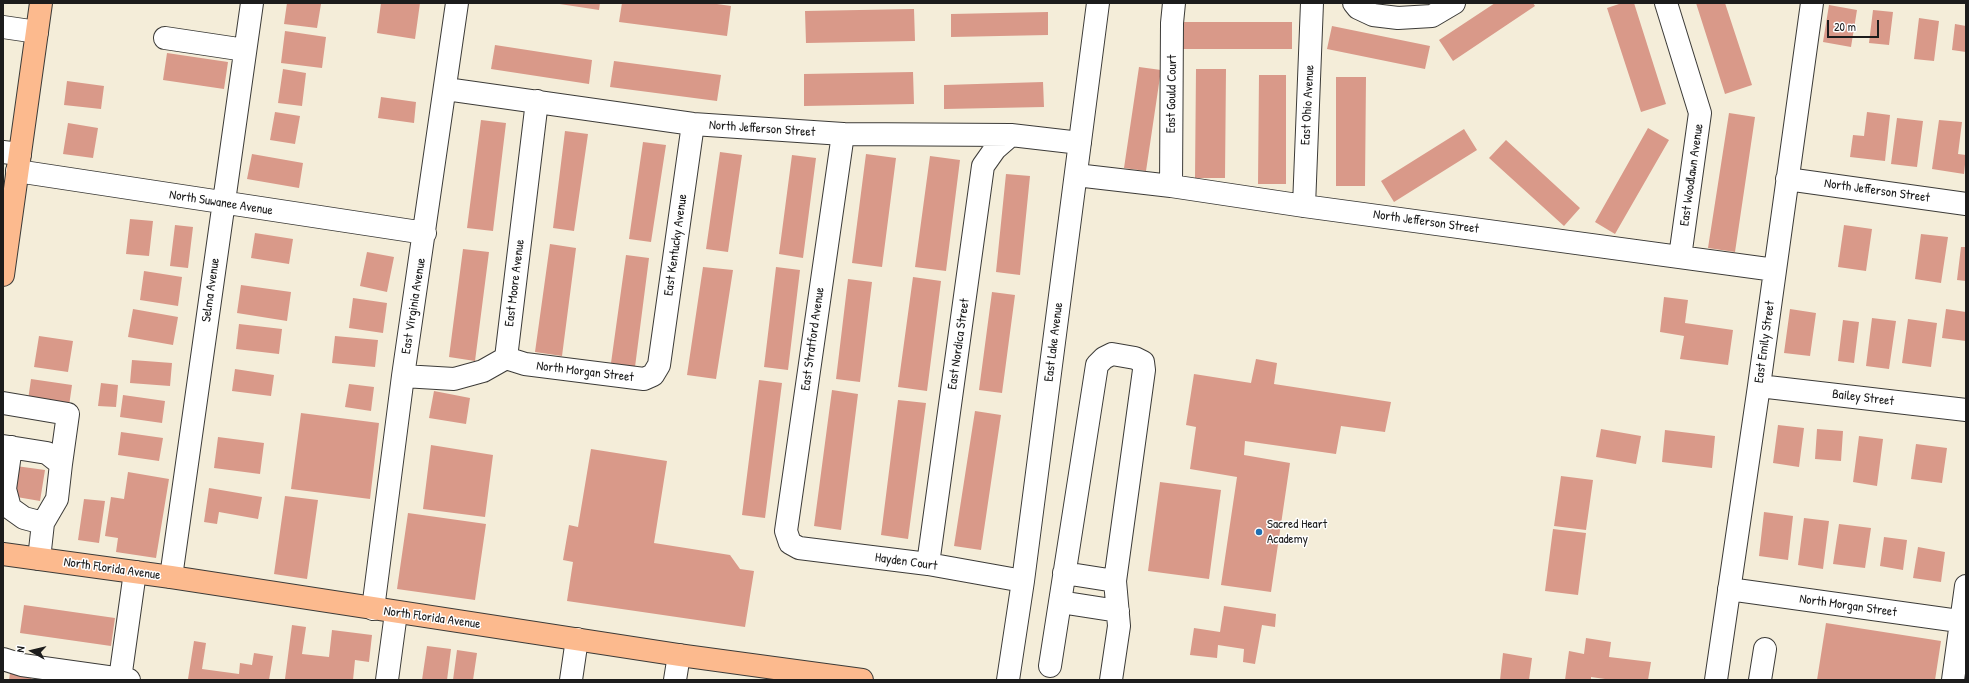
<!DOCTYPE html>
<html>
<head>
<meta charset="utf-8">
<style>
	body { margin:0 }
	#map { position:relative; width:1969px; height:683px; overflow:hidden; background:#f4edd9; font-family:"Patrick Hand",sans-serif }
	canvas { display:block }
	.frame { position:absolute; inset:0; border:4px solid #1c1c1c; pointer-events:none }
	.north { position:absolute; left:12px; top:631px; width:40px; height:40px; -webkit-text-stroke:3px #fff; paint-order:stroke; rotate:278deg; font-size:11px; font-weight:700; line-height:16px; text-align:center; color:#1c1c1c }
	.north::after { content:''; display:block; margin:auto; width:14px; height:18px; background:#1c1c1c; clip-path:polygon(50% 0,100% 100%,50% 72%,0 100%) }
	.scale { position:absolute; left:1827px; top:20px; width:52px; height:18px; box-sizing:border-box; border:2px solid #1c1c1c; border-top:0; padding-left:5px; font-size:12px; line-height:14px; white-space:nowrap; color:#1c1c1c; -webkit-text-stroke:3px #fff; paint-order:stroke }
</style>
</head>
<body>
<div id="map">
<canvas width="1969" height="683"></canvas>
<div class="frame"></div>
<div class="north">N</div>
<div class="scale">20 m</div>
</div>
<script>
const context = document.querySelector('canvas').getContext('2d');
context.lineJoin = 'round';
function fill(path, color) {
  context.fillStyle = color;
  context.fill(path, 'evenodd');
}
function toPath(rows) {
  const path = new Path2D();
  for (const r of rows) {
    path.moveTo(r[0], r[1]);
    for (let i = 2; i < r.length; i += 2) path.lineTo(r[i], r[i + 1]);
  }
  return path;
}
function trace(path, color, width, dash) {
  context.strokeStyle = color;
  context.lineWidth = width;
  context.lineCap = dash ? 'butt' : 'round';
  context.setLineDash(dash || []);
  context.stroke(path);
}
function drawText(font, color, halo, rows, align = 'center') {
  context.font = font + ' "Patrick Hand",sans-serif';
  context.lineWidth = 3;
  context.setLineDash([]);
  context.textBaseline = 'middle';
  context.strokeStyle = halo;
  context.fillStyle = color;
  for (const [text, x, y, turn = 0] of rows) {
    context.save();
    context.translate(x, y);
    context.rotate((+turn || 0) * Math.PI / 180);
    context.textAlign = isNaN(turn) ? turn : align;
    if (halo) context.strokeText(text, 0, 0);
    context.fillText(text, 0, 0);
    context.restore();
  }
}
const building = toPath([
	[287,3,321,4,317,28,284,24],
	[381,3,420,3,415,39,377,33],
	[553,3,600,3,599,10],
	[622,3,710,3,731,6,727,36,619,22],
	[1495,3,1533,3,1535,6,1453,61,1439,40],
	[1622,3,1634,3,1666,104,1641,112,1607,8],
	[1696,3,1725,3,1752,85,1725,94],
	[1829,5,1857,10,1851,47,1823,42],
	[914,9,915,41,806,43,805,11],
	[1873,10,1893,12,1889,45,1869,43],
	[1048,12,1048,35,951,37,951,14],
	[1919,18,1939,21,1934,61,1914,59],
	[1184,22,1292,22,1292,49,1183,49],
	[1955,24,1966,26,1966,52,1952,50],
	[1332,26,1430,46,1425,69,1327,49],
	[285,31,326,37,322,68,281,63],
	[495,45,592,60,589,84,491,69],
	[167,53,228,62,224,89,163,80],
	[614,61,721,75,717,101,610,87],
	[1139,67,1161,70,1146,171,1124,168],
	[283,69,306,73,302,106,278,103],
	[1196,69,1226,69,1225,178,1195,178],
	[913,72,914,104,804,106,804,74],
	[1259,75,1286,75,1286,184,1258,184],
	[1336,77,1366,77,1365,186,1336,186],
	[67,81,104,86,101,109,64,105],
	[1043,82,1044,107,944,109,944,85],
	[381,97,416,102,414,123,378,118],
	[275,112,300,116,295,144,270,140],
	[1867,112,1890,115,1885,161,1850,157,1853,135,1864,136],
	[1729,113,1755,117,1735,252,1708,248],
	[1897,118,1923,121,1917,167,1891,164],
	[481,120,506,123,493,231,467,228],
	[1939,120,1962,122,1958,154,1966,155,1964,174,1932,169],
	[68,123,98,128,93,158,63,154],
	[1648,128,1669,140,1615,234,1595,222],
	[1464,129,1477,150,1394,202,1381,181],
	[565,131,588,134,574,231,553,228],
	[1506,140,1580,208,1564,226,1489,158],
	[643,142,666,145,651,242,629,239],
	[720,152,742,155,728,252,706,249],
	[252,154,303,163,299,188,247,179],
	[866,154,896,158,882,267,852,263],
	[792,155,816,158,803,258,779,254],
	[930,156,960,160,946,271,915,267],
	[1006,174,1030,176,1020,275,996,272],
	[130,219,153,221,149,256,126,254],
	[175,225,193,227,188,268,170,266],
	[1844,225,1872,229,1866,271,1838,267],
	[255,233,293,239,289,264,251,258],
	[1921,234,1948,237,1941,283,1915,279],
	[550,244,576,248,562,356,535,352],
	[1961,247,1966,247,1966,281,1957,280],
	[463,249,489,252,475,361,449,357],
	[367,252,394,257,387,292,360,286],
	[626,255,649,258,635,367,611,363],
	[703,267,733,270,716,379,687,375],
	[776,267,800,270,788,370,764,367],
	[144,271,182,277,178,306,140,300],
	[913,277,941,281,927,391,898,387],
	[848,279,872,282,860,382,836,379],
	[241,285,291,292,287,321,237,313],
	[992,292,1015,295,1002,393,979,390],
	[1664,297,1688,300,1685,323,1733,330,1728,365,1680,359,1684,336,1660,332],
	[353,298,387,303,383,333,349,328],
	[133,309,178,317,173,345,128,337],
	[1790,309,1816,313,1810,356,1784,353],
	[1946,309,1966,312,1966,341,1942,338],
	[1872,318,1896,321,1889,369,1866,366],
	[1908,319,1937,323,1931,367,1902,363],
	[1843,320,1859,322,1854,363,1838,361],
	[239,324,282,329,279,354,236,349],
	[39,336,73,341,68,372,34,367],
	[335,336,378,340,375,367,332,363],
	[1256,359,1277,363,1274,384,1391,402,1385,432,1341,426,1336,454,1245,441,1244,455,1290,463,1271,592,1221,585,1237,477,1190,469,1196,427,1186,425,1194,374,1251,383],
	[132,360,172,363,170,386,130,383],
	[235,369,274,375,271,396,232,391],
	[31,379,72,385,69,406,28,400],
	[759,380,782,383,765,518,742,515],
	[101,383,118,385,116,407,98,406],
	[349,384,374,387,371,411,345,407],
	[832,390,858,394,841,530,814,526],
	[434,391,470,398,466,424,429,418],
	[123,395,165,401,162,423,120,417],
	[898,400,926,403,908,539,881,535],
	[975,411,1001,415,981,550,954,546],
	[301,413,379,423,370,499,291,489],
	[1778,425,1804,428,1799,467,1773,463],
	[1601,429,1641,436,1636,464,1596,457],
	[1817,429,1843,431,1841,461,1815,459],
	[1665,430,1715,436,1712,468,1662,462],
	[121,432,163,438,159,461,118,455],
	[1859,436,1883,439,1877,486,1853,482],
	[218,437,264,443,260,474,214,468],
	[1916,444,1947,448,1942,483,1911,479],
	[431,445,493,455,485,517,423,509],
	[591,449,667,461,654,543,730,555,740,569,754,571,745,627,567,601,573,562,563,560,569,525,578,527],
	[16,466,45,470,40,501,11,496],
	[128,472,169,479,156,558,116,552,118,538,105,536,111,497,124,499],
	[1561,476,1593,480,1586,530,1554,526],
	[1160,482,1221,490,1209,579,1148,571],
	[209,488,262,497,258,519,219,512,217,524,204,522],
	[285,496,318,500,307,579,274,574],
	[84,499,105,501,99,543,78,540],
	[1764,512,1793,516,1788,560,1759,556],
	[408,513,486,524,475,600,397,589],
	[1804,518,1829,521,1823,569,1798,565],
	[1839,524,1871,528,1865,568,1833,564],
	[1553,529,1586,533,1578,595,1545,591],
	[1884,537,1907,540,1903,570,1880,566],
	[1918,547,1945,552,1941,582,1913,578],
	[24,605,115,618,111,646,20,633],
	[1224,606,1276,614,1275,627,1262,625,1255,664,1243,662,1244,649,1218,645,1217,658,1190,655,1194,628,1220,632],
	[1826,623,1941,641,1935,680,1817,680],
	[292,625,306,627,302,654,329,657,332,630,372,635,369,662,355,660,353,680,285,679],
	[1586,638,1611,642,1609,657,1651,662,1648,680,1612,680,1591,677,1591,680,1565,680,1569,651,1584,654],
	[194,641,206,643,202,669,239,674,240,663,252,665,254,653,273,656,269,680,188,679],
	[427,646,451,649,447,680,422,680],
	[457,650,477,653,473,680,453,680],
	[1503,653,1532,658,1529,680,1500,680],
	[11,666,33,669,31,680,9,680]
]);
const minor = toPath([
	[1354,3,1358,8,1373,15,1398,18,1432,16,1454,3],
	[1666,3,1700,113,1680,257],
	[3,27,37,32],
	[165,38,245,50],
	[446,89,693,124,843,134,1011,135,1080,143],
	[843,134,786,531,790,543,799,548,928,564,1023,581],
	[3,152,20,154],
	[17,171,425,233],
	[1076,175,1171,186,1304,206,1775,270],
	[1787,179,1966,204],
	[1171,186,1172,23,1174,3],
	[1304,206,1312,3],
	[506,358,525,364,644,379,653,375,659,365,693,124],
	[403,376,454,379,483,371,506,358,537,101],
	[1759,386,1966,410],
	[3,403,68,414,61,464],
	[3,446,47,453,61,464,57,499,43,523,39,559],
	[11,447,5,489,10,508,24,518,43,523],
	[928,564,983,166,995,149,1011,135],
	[1064,573,1115,581],
	[171,577,252,3],
	[1729,589,1966,622],
	[1060,602,1118,611],
	[373,609,403,376,457,3],
	[3,659,22,665,129,680],
	[1050,666,1097,365,1104,358,1112,354,1135,358,1143,362,1144,370,1115,581,1119,626,1111,680],
	[120,679,135,572],
	[387,680,396,613],
	[571,680,577,639],
	[675,680,679,655],
	[1008,680,1023,581,1098,3],
	[1716,680,1759,386,1812,3],
	[1760,680,1765,649],
	[1953,680,1966,586]
]);
const major = toPath([
	[3,275,41,3],
	[3,554,171,577,679,655,862,680]
]);
const markers = [
	[1259,532,4,"#1f6fb2"]
];
const streetNames = [
	["East Gould Court",1172,94,-89],
	["East Ohio Avenue",1308,105,-87],
	["North Jefferson Street",762,129,4],
	["East Woodlawn Avenue",1692,175,-82],
	["North Jefferson Street",1877,191,8],
	["North Suwanee Avenue",221,203,9],
	["North Jefferson Street",1426,222,8],
	["East Kentucky Avenue",676,245,-82],
	["East Moore Avenue",515,283,-83],
	["Selma Avenue",211,290,-82],
	["East Virginia Avenue",414,306,-81],
	["East Stratford Avenue",813,339,-82],
	["East Lake Avenue",1054,342,-83],
	["East Emily Street",1765,342,-82],
	["East Nordica Street",959,344,-82],
	["North Morgan Street",585,372,7],
	["Bailey Street",1863,398,7],
	["Hayden Court",906,562,8],
	["North Florida Avenue",112,569,8],
	["North Morgan Street",1848,606,8],
	["North Florida Avenue",432,618,8]
];
const poiNames = [
	["Sacred Heart",1267,525],
	["Academy",1267,540]
];
fill(building, '#d99989');
trace(minor, '#3c3b38', 24);
trace(major, '#3c3b38', 24);
trace(minor, '#fff', 22);
trace(major, '#fcba8e', 22);
for (const [x, y, r, color] of markers) {
  const dot = new Path2D();
  dot.arc(x, y, r, 0, 2 * Math.PI);
  context.fillStyle = color;
  context.fill(dot);
  trace(dot, '#fff', 1.5);
}
drawText('13px', '#1c1c1c', '#fff', streetNames);
drawText('13px', '#1c1c1c', '#fff', poiNames, 'left');
</script>
</body>
</html>
